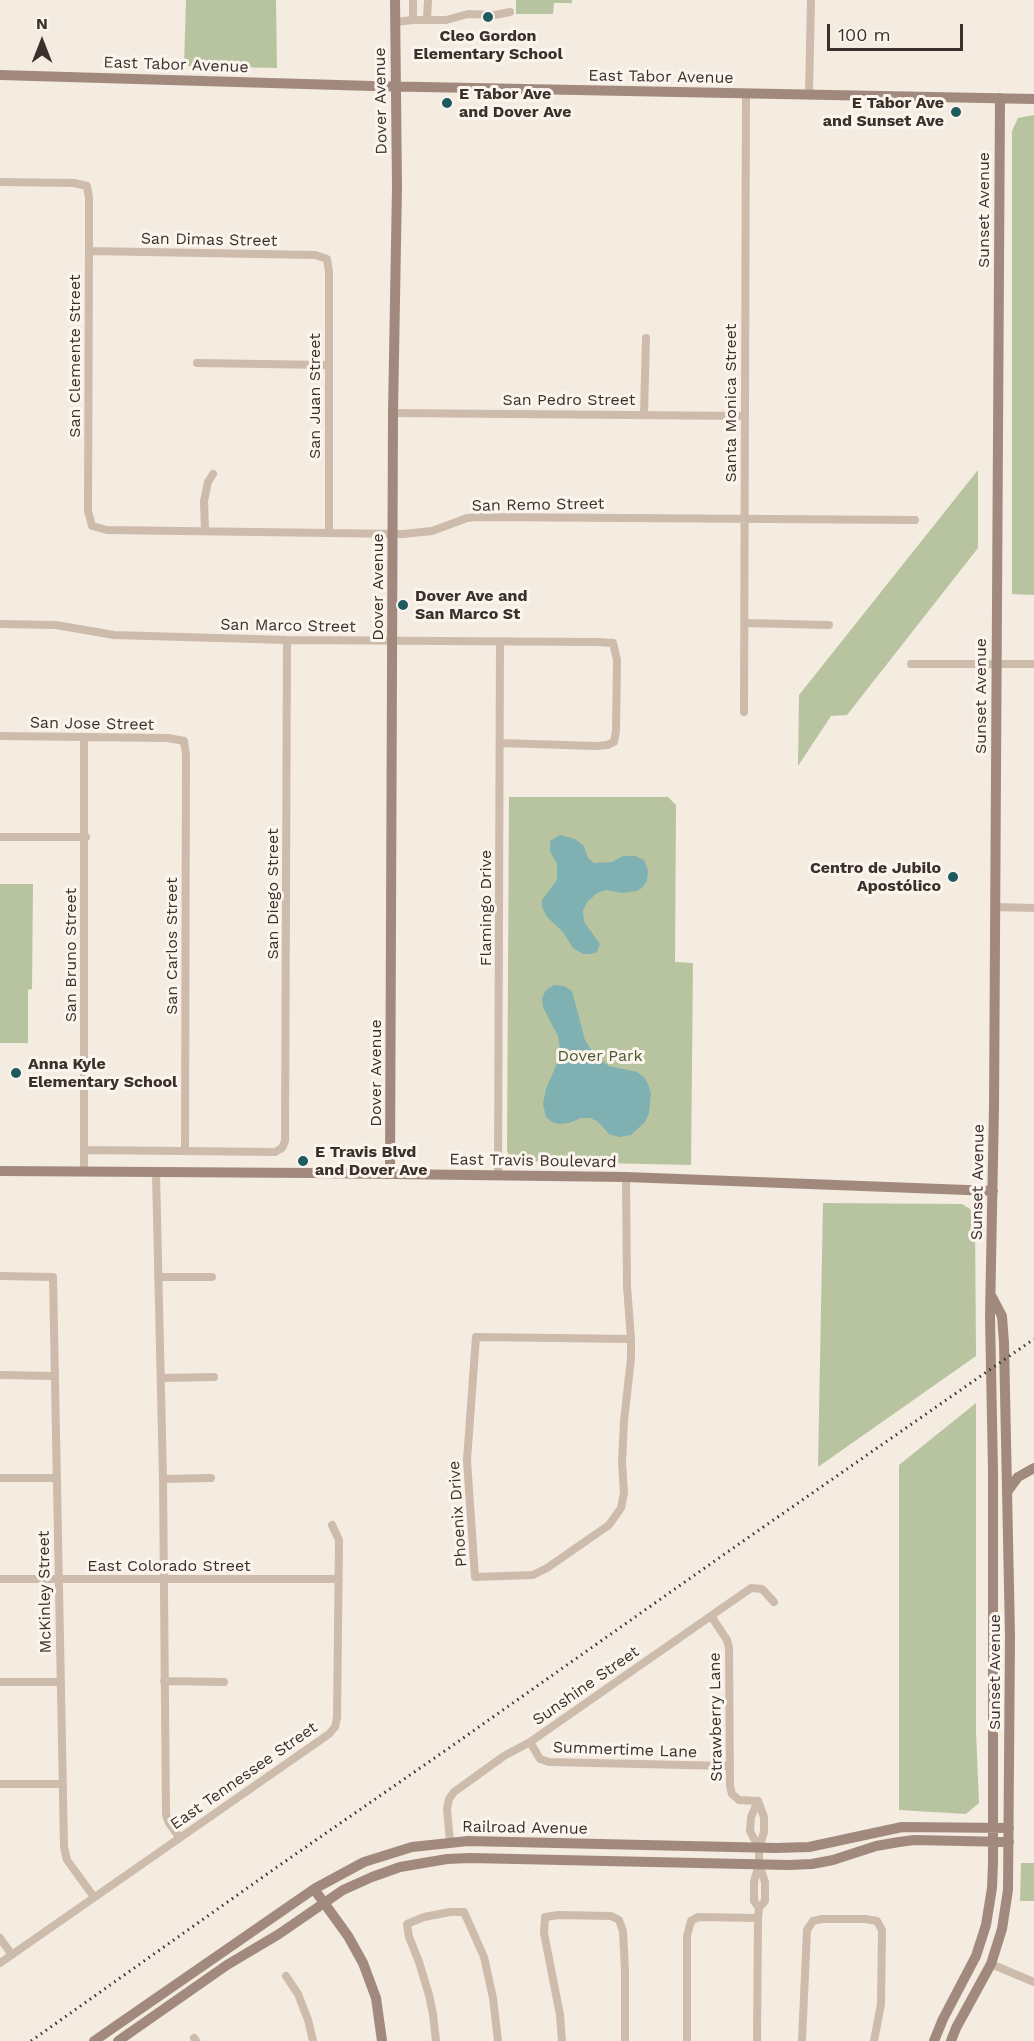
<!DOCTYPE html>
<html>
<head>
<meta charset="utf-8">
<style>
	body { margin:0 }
	#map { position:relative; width:1034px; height:2041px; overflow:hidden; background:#f4ebe1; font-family:"Work Sans",sans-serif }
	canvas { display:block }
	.north { position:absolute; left:12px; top:12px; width:60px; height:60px; -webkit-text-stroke:4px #fbf5ee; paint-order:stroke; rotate:0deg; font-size:16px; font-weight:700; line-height:24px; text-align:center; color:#3b302b }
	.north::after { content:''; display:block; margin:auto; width:21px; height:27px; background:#3b302b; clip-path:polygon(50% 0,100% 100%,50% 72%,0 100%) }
	.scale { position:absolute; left:827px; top:24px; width:136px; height:27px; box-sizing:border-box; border:3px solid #3b302b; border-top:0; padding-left:8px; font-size:18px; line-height:21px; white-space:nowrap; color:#3b302b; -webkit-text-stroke:4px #fbf5ee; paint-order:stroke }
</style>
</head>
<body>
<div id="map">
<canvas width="1034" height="2041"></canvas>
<div class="north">N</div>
<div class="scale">100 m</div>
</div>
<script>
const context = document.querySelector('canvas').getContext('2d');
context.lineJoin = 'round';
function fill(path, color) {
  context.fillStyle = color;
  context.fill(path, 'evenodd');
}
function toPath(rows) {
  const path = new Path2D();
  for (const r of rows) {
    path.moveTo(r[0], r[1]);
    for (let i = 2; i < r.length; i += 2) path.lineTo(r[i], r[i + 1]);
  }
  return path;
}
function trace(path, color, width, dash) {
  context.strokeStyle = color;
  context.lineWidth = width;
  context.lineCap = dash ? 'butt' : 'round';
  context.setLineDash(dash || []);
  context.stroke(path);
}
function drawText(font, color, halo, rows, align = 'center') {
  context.font = font + ' "Work Sans",sans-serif';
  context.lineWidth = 6;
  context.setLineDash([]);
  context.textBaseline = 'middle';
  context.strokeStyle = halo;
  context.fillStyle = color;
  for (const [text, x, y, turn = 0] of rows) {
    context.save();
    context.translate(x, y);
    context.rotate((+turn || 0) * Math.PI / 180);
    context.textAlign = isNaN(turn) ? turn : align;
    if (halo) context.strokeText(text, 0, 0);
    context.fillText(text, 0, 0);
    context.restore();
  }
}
const green = toPath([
	[186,0,276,0,277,68,184,66],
	[516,0,572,0,572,3,554,3,553,14,516,14],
	[1034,115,1034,595,1012,594,1012,131,1018,118],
	[978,470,978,548,847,715,831,716,798,766,799,695],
	[509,797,668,797,676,805,675,962,693,963,691,1165,514,1161,509,1157,507,1150],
	[0,884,33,884,32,989,28,990,28,1043,0,1043],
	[823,1203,962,1204,970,1209,975,1219,976,1356,818,1467],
	[976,1403,976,1731,979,1803,966,1814,899,1810,899,1465],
	[1021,1863,1034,1863,1034,1901,1020,1901]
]);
const water = toPath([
	[560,835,575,839,584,846,588,858,594,863,612,862,623,856,635,856,644,860,648,870,647,881,642,888,636,891,623,893,606,890,597,893,587,902,583,911,584,922,600,944,597,952,591,954,583,954,573,948,563,932,547,917,542,907,542,900,557,880,557,864,550,851,550,841],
	[554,985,564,986,572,991,585,1040,595,1056,609,1066,637,1072,645,1078,648,1084,651,1093,649,1113,645,1122,631,1135,619,1137,609,1134,597,1121,590,1118,581,1118,569,1123,558,1124,552,1122,546,1117,543,1104,546,1089,558,1061,560,1049,558,1036,543,1007,542,998,546,990]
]);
const street = toPath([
	[413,20,413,0],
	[427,20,428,0],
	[395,22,413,20,446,20,468,14,495,15,510,12],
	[809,94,811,0],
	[0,182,74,183,87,186,89,198,89,251,88,511,92,526,107,530,403,534,432,531,467,518,478,517,915,520],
	[89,251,315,255,327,259,329,272,329,532],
	[197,363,328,365],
	[393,413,744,416],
	[644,414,646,338],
	[205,530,204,501,208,482,213,474],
	[745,623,829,625],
	[0,624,56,625,114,635,287,640,596,642,613,643,617,660,616,731,614,742,607,745,596,746,501,743],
	[911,664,1034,664],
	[744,712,746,93],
	[0,736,168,738,184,741,186,755,185,1151],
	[0,837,86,837],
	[995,907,1034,908],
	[84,1150,275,1152,282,1148,285,1141,287,640],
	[84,1172,84,737],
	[156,1173,163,1479,166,1815,169,1823,179,1837],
	[498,1175,500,642],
	[626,1177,627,1286,631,1339,631,1358,624,1421,622,1463,624,1493,621,1508,609,1525,547,1568,533,1575,475,1577,467,1460,476,1337,631,1339],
	[0,1276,53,1277,64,1847,67,1860,94,1897],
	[158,1277,212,1277],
	[0,1375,54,1376],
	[161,1378,214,1377],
	[0,1478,57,1478],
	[163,1479,211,1478],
	[0,1579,339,1579],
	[711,1616,727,1640,729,1648,730,1786,732,1794,739,1800,758,1801],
	[164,1681,224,1682],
	[0,1682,60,1682],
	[530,1742,540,1759,549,1762,729,1766],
	[0,1784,63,1784],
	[758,1801,751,1817,750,1831,759,1848],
	[450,1842,447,1809,449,1799,454,1792,504,1756,530,1742,751,1588,762,1589,774,1602],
	[759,1908,754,1901,754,1882,759,1864],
	[0,1938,12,1955],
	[0,1963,329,1734,335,1727,337,1718,339,1540,332,1525],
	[991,1964,1034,1982],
	[286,1976,298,1994,308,2020,313,2041],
	[194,2038,196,2041],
	[436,2041,433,2014,429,1995,419,1962,409,1937,407,1924,424,1917,450,1912,464,1912,484,1957,493,1998,498,2041],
	[562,2041,560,2015,544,1933,545,1917,559,1915,611,1916,619,1920,623,1931,625,1971,625,2041],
	[687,2041,687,1936,691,1921,698,1917,758,1918],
	[757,2041,758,1918,759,1908,765,1901,765,1882,759,1864,759,1848,764,1832,764,1817,758,1801],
	[802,2041,807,1930,813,1921,822,1919,865,1919,877,1921,882,1930,881,2004,874,2041]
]);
const secondary = toPath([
	[0,75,372,86,1034,99],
	[0,1171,313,1173,626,1177,993,1191],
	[390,1174,393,413,397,187,395,0],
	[1007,1492,1018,1477,1034,1468],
	[314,1889,348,1936,363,1963,376,1998,382,2041],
	[94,2041,314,1889,364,1862,412,1847,468,1841,776,1848,809,1847,902,1827,1009,1828],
	[118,2041,227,1965,279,1934,343,1890,372,1877,400,1867,447,1859,470,1858,789,1865,812,1864,833,1860,876,1846,899,1842,914,1840,1009,1842],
	[934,2041,943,2019,976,1956,986,1925,992,1888,993,1863,993,1471,990,1316,994,1107,1000,98],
	[951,2041,956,2028,991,1964,1002,1929,1008,1890,1010,1636,1004,1343,1002,1316,992,1297]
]);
const rail = toPath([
	[31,2041,277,1867,449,1748,726,1553,1034,1339]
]);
const markers = [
	[488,17,6,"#1f5a5e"],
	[447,103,6,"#1f5a5e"],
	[956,112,6,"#1f5a5e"],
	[403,605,6,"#1f5a5e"],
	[953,877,6,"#1f5a5e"],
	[16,1073,6,"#1f5a5e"],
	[303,1161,6,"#1f5a5e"]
];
const poiNames = [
	["Cleo Gordon",488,36,"center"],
	["Elementary School",488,54,"center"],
	["E Tabor Ave",459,94],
	["and Dover Ave",459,112],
	["E Tabor Ave",944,103,"right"],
	["and Sunset Ave",944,121,"right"],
	["Dover Ave and",415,596],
	["San Marco St",415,614],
	["Centro de Jubilo",941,868,"right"],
	["Apostólico",941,886,"right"],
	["Anna Kyle",28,1064],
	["Elementary School",28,1082],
	["E Travis Blvd",315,1152],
	["and Dover Ave",315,1170]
];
const streetNames = [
	["East Tabor Avenue",176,65,2],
	["East Tabor Avenue",661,77,1],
	["Dover Avenue",381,101,-91],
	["Sunset Avenue",984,210,-90],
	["San Dimas Street",209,240,1],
	["San Clemente Street",75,356,-90],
	["San Juan Street",315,396,-90],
	["San Pedro Street",569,400],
	["Santa Monica Street",731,403,-90],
	["San Remo Street",538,505,-1],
	["Dover Avenue",378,587,-90],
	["San Marco Street",288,626,1],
	["Sunset Avenue",981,696,-90],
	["San Jose Street",92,724,1],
	["San Diego Street",273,894,-90],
	["Flamingo Drive",486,908,-90],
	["San Carlos Street",172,946,-90],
	["San Bruno Street",71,955,-90],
	["Dover Avenue",376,1073,-90],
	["East Travis Boulevard",533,1161,1],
	["Sunset Avenue",978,1182,-89],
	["Phoenix Drive",458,1514,-94],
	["East Colorado Street",169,1566],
	["McKinley Street",45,1592,-91],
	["Sunset Avenue",995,1672,-90],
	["Sunshine Street",586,1686,-35],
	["Strawberry Lane",716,1717,-91],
	["Summertime Lane",625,1750,2],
	["East Tennessee Street",244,1776,-35],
	["Railroad Avenue",525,1828,1]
];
const parkNames = [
	["Dover Park",600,1056]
];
fill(green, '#b8c4a0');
fill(water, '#7fb0b2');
trace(street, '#cdbbac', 8);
trace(secondary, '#a18a7d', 10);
trace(rail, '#3b302b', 3, [1.5, 4.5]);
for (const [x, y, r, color] of markers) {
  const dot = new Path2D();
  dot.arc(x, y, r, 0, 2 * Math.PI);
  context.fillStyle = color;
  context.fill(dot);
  trace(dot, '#fbf5ee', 2);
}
drawText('bold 16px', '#3b302b', '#fbf5ee', poiNames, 'left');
drawText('16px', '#3b302b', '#fbf5ee', streetNames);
drawText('16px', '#4a5a2e', '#fbf5ee', parkNames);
</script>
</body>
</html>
